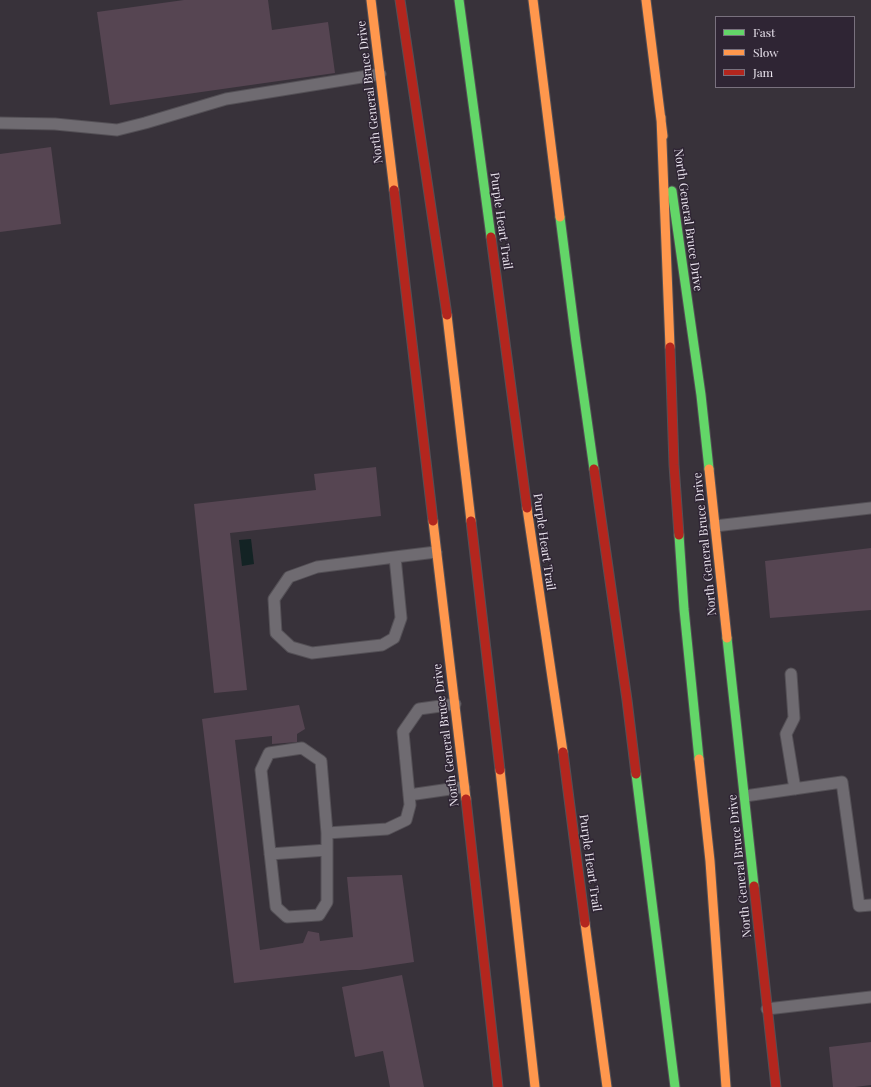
<!DOCTYPE html>
<html>
<head>
<meta charset="utf-8">
<style>
	body { margin:0 }
	#map { position:relative; width:871px; height:1087px; overflow:hidden; background:#38323a; font-family:"Playfair Display",serif }
	canvas { display:block }
	.legend { position:absolute; left:715px; top:16px; width:140px; height:72px; box-sizing:border-box; background:#2f2534; border:1px solid #79717e; margin:0; padding:5px 7px; list-style:none; font-size:12px; color:#e9e3ed }
	.legend li { display:flex; align-items:center; gap:8px; height:20px }
	.legend b { width:20px; border:1px solid #79717e }
</style>
</head>
<body>
<div id="map">
<canvas width="871" height="1087"></canvas>
<ul class="legend">
<li><b style="height:5px;background:#63d668"></b>Fast</li>
<li><b style="height:5px;background:#ff974d"></b>Slow</li>
<li><b style="height:5px;background:#b3261e"></b>Jam</li>
</ul>
</div>
<script>
const context = document.querySelector('canvas').getContext('2d');
context.lineJoin = 'round';
function fill(path, color) {
  context.fillStyle = color;
  context.fill(path, 'evenodd');
}
function toPath(rows) {
  const path = new Path2D();
  for (const r of rows) {
    path.moveTo(r[0], r[1]);
    for (let i = 2; i < r.length; i += 2) path.lineTo(r[i], r[i + 1]);
  }
  return path;
}
function trace(path, color, width, dash) {
  context.strokeStyle = color;
  context.lineWidth = width;
  context.lineCap = dash ? 'butt' : 'round';
  context.setLineDash(dash || []);
  context.stroke(path);
}
function drawText(font, color, halo, rows, align = 'center') {
  context.font = font + ' "Playfair Display",serif';
  context.lineWidth = 3;
  context.setLineDash([]);
  context.textBaseline = 'middle';
  context.strokeStyle = halo;
  context.fillStyle = color;
  for (const [text, x, y, turn = 0] of rows) {
    context.save();
    context.translate(x, y);
    context.rotate((+turn || 0) * Math.PI / 180);
    context.textAlign = isNaN(turn) ? turn : align;
    if (halo) context.strokeText(text, 0, 0);
    context.fillText(text, 0, 0);
    context.restore();
  }
}
const water = toPath([
	[251,539,254,564,242,566,239,540]
]);
const building = toPath([
	[184,0,268,0,272,30,328,22,335,73,110,105,97,12],
	[51,147,61,224,0,232,0,154],
	[376,467,381,516,230,533,247,690,214,693,194,504,316,490,314,474],
	[871,548,871,610,770,618,765,561],
	[299,705,305,729,297,734,297,742,272,744,272,736,235,740,260,950,303,943,308,931,319,933,320,941,353,937,347,877,402,875,414,962,360,970,351,970,234,983,202,719],
	[402,975,424,1087,390,1087,383,1051,355,1057,342,987],
	[871,1042,871,1085,855,1087,833,1087,829,1047]
]);
const lane = toPath([
	[0,123,55,124,117,130,145,123,226,99,380,74],
	[715,526,871,508],
	[395,557,401,618,394,638,382,645,312,653,291,647,276,633,274,599,289,577,317,567,395,557,436,552],
	[791,674,794,718,786,734,795,789],
	[409,795,464,787],
	[745,796,842,782,859,906,871,905],
	[327,833,321,761,302,748,269,753,261,770,276,907,287,917,319,915,327,902,327,833,387,829,406,820,410,805,403,732,419,709,455,704],
	[270,854,327,850],
	[767,1009,871,997]
]);
const fast = toPath([
	[459,0,491,237],
	[672,191,701,395,709,469],
	[560,217,576,342,594,469],
	[679,535,684,609,699,759],
	[727,638,754,886],
	[636,774,675,1087]
]);
const slow = toPath([
	[371,0,394,190],
	[533,0,560,217],
	[646,0,663,136],
	[661,117,670,347],
	[447,315,471,521],
	[709,469,727,638],
	[527,508,563,752],
	[433,521,466,799],
	[699,759,710,861,726,1087],
	[500,770,535,1087],
	[585,923,607,1087]
]);
const jam = toPath([
	[400,0,447,315],
	[394,190,433,521],
	[491,237,527,508],
	[670,347,674,465,679,535],
	[594,469,627,700,636,774],
	[471,521,500,770],
	[563,752,585,923],
	[466,799,498,1087],
	[754,886,776,1087]
]);
const streetNames = [
	["North General Bruce Drive",370,92,-97],
	["North General Bruce Drive",688,220,82],
	["Purple Heart Trail",501,221,82],
	["Purple Heart Trail",544,542,82],
	["North General Bruce Drive",705,544,-96],
	["North General Bruce Drive",446,735,-97],
	["Purple Heart Trail",590,863,82],
	["North General Bruce Drive",740,866,-96]
];
fill(water, '#132324');
fill(building, '#564552');
trace(lane, '#545056', 13);
trace(fast, '#545056', 11);
trace(slow, '#545056', 11);
trace(jam, '#545056', 11);
trace(lane, '#6f6b71', 11);
trace(fast, '#63d668', 9);
trace(slow, '#ff974d', 9);
trace(jam, '#b3261e', 9);
drawText('12px', '#e9e3ed', '#2f2534', streetNames);
</script>
</body>
</html>
